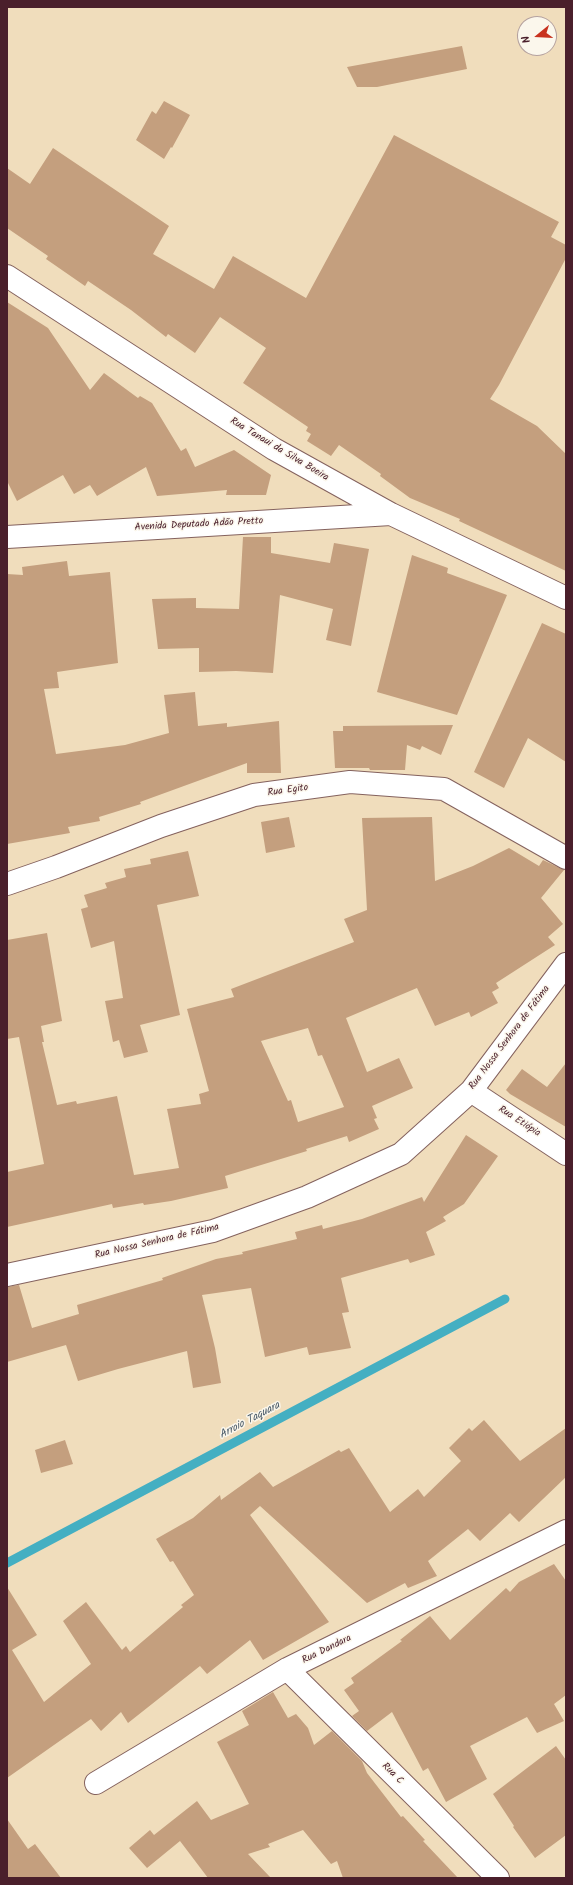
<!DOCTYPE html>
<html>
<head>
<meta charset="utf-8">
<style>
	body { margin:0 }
	#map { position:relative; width:573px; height:1885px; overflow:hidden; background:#f0ddbc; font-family:Kalam,sans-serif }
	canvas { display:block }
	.frame { position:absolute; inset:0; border:8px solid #4a1f2b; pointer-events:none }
	.north { position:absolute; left:517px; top:16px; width:40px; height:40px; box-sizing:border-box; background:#fbf7ec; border:1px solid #b4a19f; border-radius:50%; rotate:252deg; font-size:11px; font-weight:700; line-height:16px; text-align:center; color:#4a1f2b }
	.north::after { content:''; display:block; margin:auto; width:14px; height:18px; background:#c8321e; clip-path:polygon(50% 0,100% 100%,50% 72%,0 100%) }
</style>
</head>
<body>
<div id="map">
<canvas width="573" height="1885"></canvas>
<div class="frame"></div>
<div class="north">N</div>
</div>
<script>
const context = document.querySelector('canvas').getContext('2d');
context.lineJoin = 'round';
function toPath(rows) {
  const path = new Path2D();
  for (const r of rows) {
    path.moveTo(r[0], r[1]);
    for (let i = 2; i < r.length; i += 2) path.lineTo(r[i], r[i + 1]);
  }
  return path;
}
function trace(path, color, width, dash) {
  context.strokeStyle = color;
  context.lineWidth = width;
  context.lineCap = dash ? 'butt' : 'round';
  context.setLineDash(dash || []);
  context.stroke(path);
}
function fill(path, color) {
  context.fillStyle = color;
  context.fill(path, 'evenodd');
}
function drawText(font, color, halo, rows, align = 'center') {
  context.font = font + ' Kalam,sans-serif';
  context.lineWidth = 3;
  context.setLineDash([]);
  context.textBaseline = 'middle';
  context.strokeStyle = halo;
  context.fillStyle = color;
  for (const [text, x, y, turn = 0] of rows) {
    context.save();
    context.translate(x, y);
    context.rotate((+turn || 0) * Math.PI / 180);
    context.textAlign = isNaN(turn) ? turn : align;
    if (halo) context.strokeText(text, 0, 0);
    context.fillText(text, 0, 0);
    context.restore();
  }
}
const stream = toPath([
	[7,1563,505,1299]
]);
const building = toPath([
	[462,46,467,69,377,87,357,87,347,67],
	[164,101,190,115,172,148,171,147,164,159,136,140,152,111,156,114],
	[394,135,559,222,551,237,566,245,566,258,499,385,490,399,537,426,566,454,566,571,459,521,460,519,410,498,380,476,381,474,339,445,331,456,307,441,311,434,306,431,308,427,243,383,266,348,220,317,195,353,168,334,166,337,131,310,88,281,85,286,46,259,48,256,7,228,7,168,30,184,53,148,169,226,153,254,214,289,233,256,306,298],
	[7,302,48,328,90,390,104,373,138,398,140,396,152,403,181,451,186,448,195,467,234,450,271,475,266,495,226,495,227,490,157,496,146,467,97,496,90,485,74,494,63,475,17,501,7,481],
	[243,537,271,537,271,553,330,563,334,543,369,549,351,646,326,640,333,609,280,595,273,673,236,671,199,672,199,648,158,649,152,599,196,598,196,608,239,609],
	[412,555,448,568,447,573,507,595,457,715,377,692],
	[67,561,69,576,110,572,118,663,57,672,59,688,44,689,56,754,125,745,169,733,164,695,195,692,198,726,227,723,227,727,279,721,281,773,247,773,247,763,140,802,141,804,99,817,100,821,68,827,70,833,7,844,7,574,23,575,22,567],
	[542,623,566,634,566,762,528,738,504,788,474,772],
	[453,725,441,755,422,746,420,750,407,745,405,770,370,770,369,768,335,768,333,731,343,731,343,726],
	[289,817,295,847,266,853,261,822],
	[432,817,435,881,473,866,509,848,539,866,543,860,564,870,541,898,563,924,548,937,555,945,496,983,499,988,492,992,498,1003,471,1017,469,1012,435,1026,417,988,346,1018,367,1072,399,1058,413,1088,372,1106,377,1118,374,1119,379,1129,349,1142,347,1136,306,1149,307,1151,225,1176,228,1188,171,1201,144,1205,143,1203,113,1208,112,1204,7,1227,7,1172,44,1164,19,1037,7,1039,7,940,47,933,62,1021,41,1026,44,1042,42,1042,57,1105,76,1101,77,1104,117,1096,134,1175,179,1168,167,1109,201,1104,199,1094,209,1091,187,1009,234,997,231,989,354,942,344,919,367,910,362,818],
	[308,1028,318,1056,322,1055,344,1107,298,1122,291,1100,288,1101,261,1041],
	[188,851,199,896,157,905,180,1015,140,1025,148,1052,124,1058,119,1040,113,1042,105,1001,123,998,114,941,91,948,81,909,88,907,84,895,107,888,105,883,126,877,124,869,151,864,150,859],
	[566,1063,566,1127,510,1094,506,1090,522,1069,547,1087],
	[466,1135,498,1156,464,1204,443,1217,446,1221,426,1232,435,1255,410,1263,408,1259,341,1278,349,1312,342,1313,351,1348,309,1355,307,1347,265,1357,251,1288,202,1295,215,1348,221,1383,193,1388,187,1351,118,1369,78,1381,66,1345,7,1362,7,1287,19,1285,32,1328,79,1314,77,1305,163,1280,162,1278,216,1259,243,1254,242,1252,297,1239,295,1232,322,1225,323,1229,362,1219,422,1197,424,1202],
	[484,1420,520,1461,566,1428,566,1477,519,1522,510,1513,480,1541,468,1529,428,1561,437,1576,408,1588,405,1583,367,1603,260,1506,250,1515,329,1622,263,1660,250,1640,207,1674,200,1666,128,1723,121,1712,101,1731,91,1719,7,1778,7,1587,37,1635,12,1650,44,1702,91,1664,63,1621,86,1602,122,1650,126,1646,130,1652,183,1607,181,1605,194,1595,173,1561,170,1562,156,1539,193,1518,220,1495,221,1500,260,1472,273,1487,339,1450,341,1452,349,1448,390,1512,418,1489,424,1497,461,1461,449,1448,469,1428,472,1431],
	[65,1440,73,1464,41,1473,35,1450],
	[554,1564,566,1581,566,1695,554,1704,564,1721,537,1733,527,1717,470,1746,487,1779,446,1802,428,1768,423,1771,392,1712,367,1731,352,1716,359,1711,344,1690,354,1683,351,1678,402,1641,400,1640,430,1616,450,1640,506,1588,510,1592,519,1582],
	[273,1692,288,1718,296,1714,308,1728,314,1745,332,1731,362,1761,367,1773,401,1817,403,1816,425,1840,423,1841,458,1878,343,1878,337,1861,331,1864,303,1830,268,1844,270,1847,248,1854,271,1878,208,1878,180,1841,147,1868,129,1848,150,1830,154,1835,197,1801,211,1820,249,1804,217,1742,249,1725,242,1711],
	[556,1746,566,1760,566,1835,535,1858,513,1827,514,1826,493,1794],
	[7,1819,28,1849,35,1844,61,1878,7,1878]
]);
const street = toPath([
	[7,884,56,867,161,826,254,795,350,782,444,789,566,858],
	[471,1091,566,1154],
	[7,1275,213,1231,307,1197,401,1154,471,1091,566,964],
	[287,1669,498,1878],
	[96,1783,287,1669,566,1531]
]);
const secondary = toPath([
	[7,276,274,449,391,514,566,598],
	[7,537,391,514]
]);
const streetNames = [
	["Rua Tanaui da Silva Boeira",279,450,31],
	["Avenida Deputado Adão Pretto",199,525,-3],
	["Rua Egito",288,791,-8],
	["Rua Nossa Senhora de Fátima",510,1038,-53],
	["Rua Etiópia",519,1122,33],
	["Rua Nossa Senhora de Fátima",157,1242,-13],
	["Rua Dandara",327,1650,-26],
	["Rua C",392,1774,45]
];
const waterNames = [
	["Arroio Taquara",250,1421,-28]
];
trace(stream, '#44afc2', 9);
fill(building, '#c49f7e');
trace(street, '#84625e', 24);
trace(secondary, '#84625e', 24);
trace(street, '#fff', 22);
trace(secondary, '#fff', 22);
drawText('10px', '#4a1f2b', '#fbf7ec', streetNames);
drawText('italic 11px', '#485967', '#fbf7ec', waterNames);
</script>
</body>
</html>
